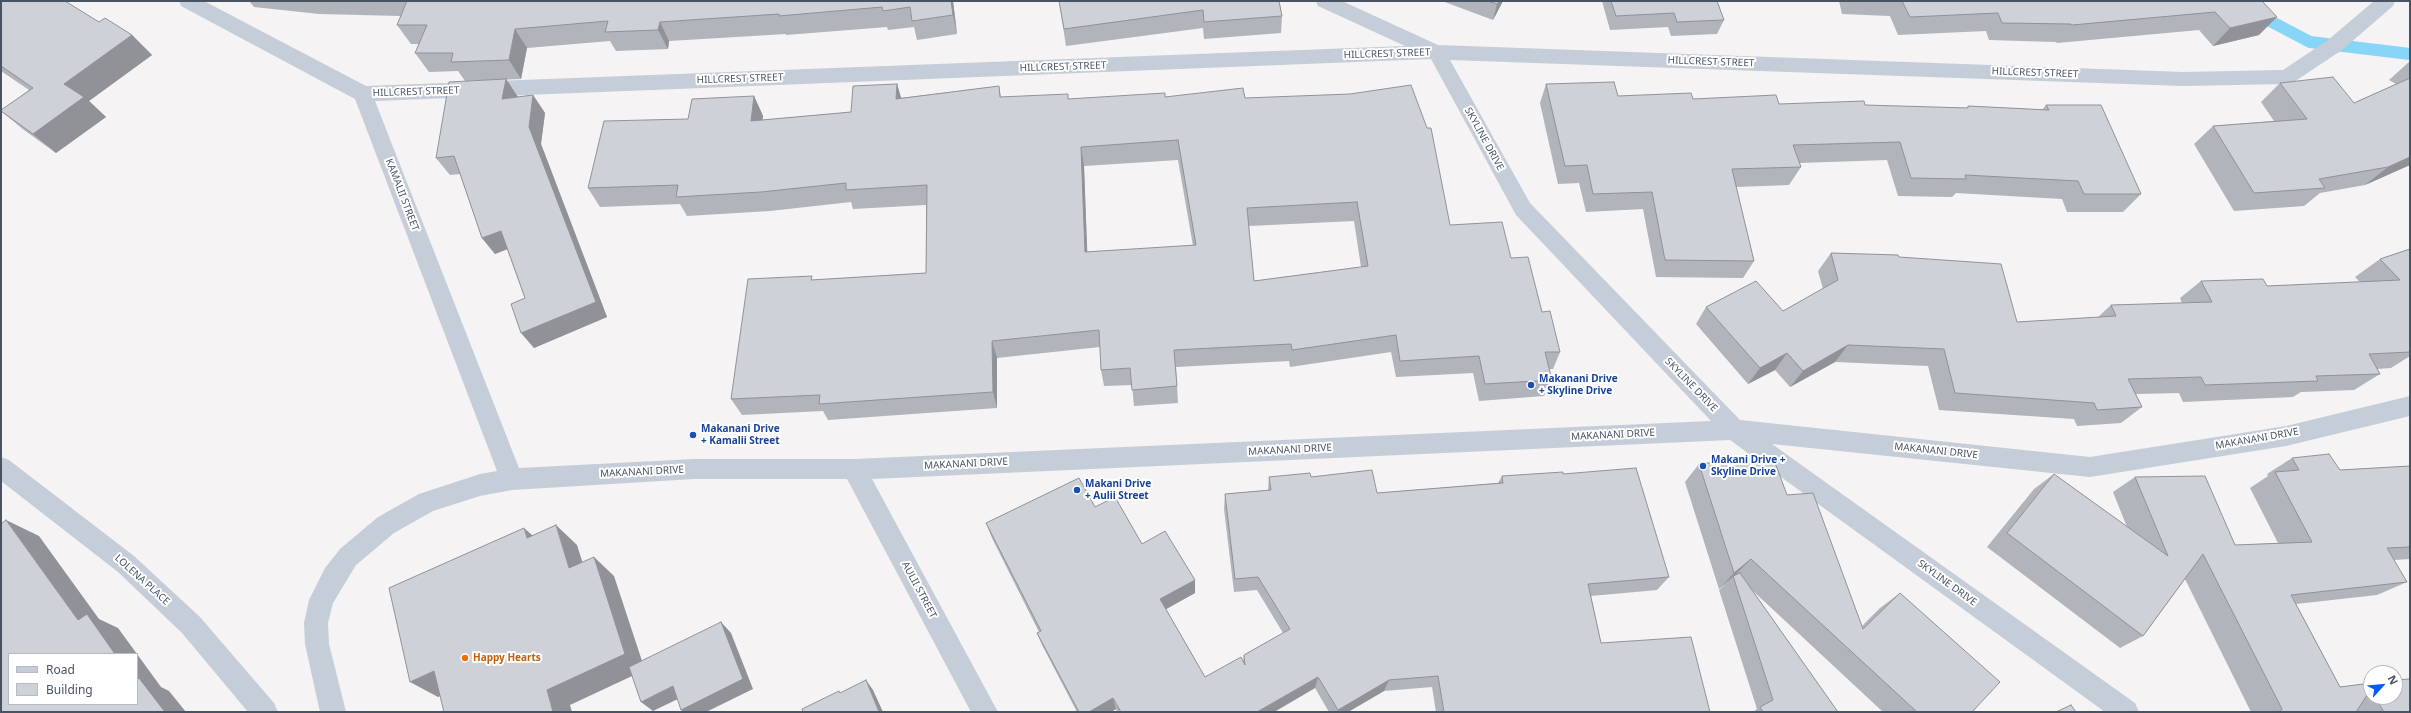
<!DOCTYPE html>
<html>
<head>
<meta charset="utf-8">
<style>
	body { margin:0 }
	#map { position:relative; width:2411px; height:713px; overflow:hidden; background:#f5f3f3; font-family:"Noto Sans",sans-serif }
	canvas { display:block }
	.frame { position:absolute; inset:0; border:2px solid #485363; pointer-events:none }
	.legend { position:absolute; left:8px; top:653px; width:130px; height:52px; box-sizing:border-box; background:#fff; border:1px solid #b6bac1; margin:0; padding:5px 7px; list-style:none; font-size:12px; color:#485363 }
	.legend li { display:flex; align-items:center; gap:8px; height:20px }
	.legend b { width:20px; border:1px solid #b6bac1 }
	.north { position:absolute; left:2363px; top:665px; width:40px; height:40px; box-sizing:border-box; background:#fff; border:1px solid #b6bac1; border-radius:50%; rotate:63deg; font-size:11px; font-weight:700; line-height:16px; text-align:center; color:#485363 }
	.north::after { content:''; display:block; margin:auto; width:14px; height:18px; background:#065bfc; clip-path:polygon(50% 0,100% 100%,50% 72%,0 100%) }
</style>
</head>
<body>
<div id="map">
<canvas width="2411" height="713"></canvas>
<div class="frame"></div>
<ul class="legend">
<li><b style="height:5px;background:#c5cdd8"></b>Road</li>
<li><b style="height:11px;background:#ced1d8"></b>Building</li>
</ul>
<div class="north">N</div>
</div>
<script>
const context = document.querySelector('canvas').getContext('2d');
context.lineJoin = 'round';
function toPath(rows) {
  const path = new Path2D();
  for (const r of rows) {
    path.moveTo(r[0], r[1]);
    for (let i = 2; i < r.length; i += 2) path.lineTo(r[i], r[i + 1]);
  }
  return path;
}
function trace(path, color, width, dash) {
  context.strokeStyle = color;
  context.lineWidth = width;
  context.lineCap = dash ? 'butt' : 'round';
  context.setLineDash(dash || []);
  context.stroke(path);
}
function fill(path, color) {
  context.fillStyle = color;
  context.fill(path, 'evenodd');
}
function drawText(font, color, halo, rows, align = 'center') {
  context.font = font + ' "Noto Sans",sans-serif';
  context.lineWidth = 4;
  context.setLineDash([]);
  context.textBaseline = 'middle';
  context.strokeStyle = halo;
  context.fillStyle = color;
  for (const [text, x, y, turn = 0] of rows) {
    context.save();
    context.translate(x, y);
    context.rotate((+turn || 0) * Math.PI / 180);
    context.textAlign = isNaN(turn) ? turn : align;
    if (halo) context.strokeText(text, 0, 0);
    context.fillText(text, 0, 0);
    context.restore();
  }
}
const stream = toPath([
	[2232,1,2310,42,2410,54]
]);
const minor = toPath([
	[179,1,204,1,366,86,1405,46,1318,6,1316,1,1342,1,1438,45,2183,72,2283,70,2328,40,2374,1,2395,1,2393,6,2342,50,2294,82,2287,84,2183,86,1450,60,1530,203,1740,420,2090,457,2286,426,2410,396,2410,416,2286,446,2090,477,1772,444,2135,703,2139,712,2105,712,1730,440,872,479,998,712,971,712,847,479,694,479,512,490,480,496,433,511,394,533,356,565,333,603,328,623,329,644,346,712,320,712,305,644,304,623,309,600,325,568,340,549,378,517,419,494,480,474,497,471,355,99,181,6,179,1],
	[1431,59,1516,215,1711,421,854,459,694,459,519,468,375,101,1431,59],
	[1,457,9,460,134,556,200,617,274,703,278,712,248,712,182,633,118,572,1,481,1,457]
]);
const wall = toPath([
	[1,1,99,22,132,35,152,55,89,101,106,117,56,153,24,130,1,111,29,90,1,71],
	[249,1,953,1,957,34,917,40,914,27,888,30,887,27,786,35,786,34,669,41,668,49,616,51,610,41,527,48,521,79,465,81,458,71,429,72,415,53,419,44,411,44,397,25,401,16,319,14,254,7],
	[1059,1,1279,1,1282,16,1281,33,1204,39,1203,28,1066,46],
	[1442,1,1503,1,1493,20],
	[1602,1,1717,1,1724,20,1717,34,1671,36,1668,27,1610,30],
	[1839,1,2262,1,2259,35,2213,46,2199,30,2057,43,2056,42,1989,40,1986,31,1898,35,1890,16,1842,14],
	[2410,61,2410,165,2365,185,2320,193,2304,206,2234,211,2194,144,2213,126,2274,121,2261,102,2280,83,2354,103,2396,84,2389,80],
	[506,79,518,97,533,95,545,113,541,144,607,317,534,348,525,298,507,249,495,254,482,238,460,174,450,175,436,158],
	[897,84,901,98,999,86,1001,97,1069,99,1165,97,1245,98,1450,225,1511,258,1542,312,1560,352,1553,369,1549,369,1552,380,1544,396,1479,401,1473,373,1396,377,1391,352,1290,367,1289,361,1176,367,1178,403,1134,406,1132,385,1104,386,1101,370,1100,347,997,358,997,408,828,420,823,411,742,415,731,399,814,280,926,273,926,205,853,209,851,202,770,211,687,216,680,204,600,207,588,188,688,119,754,96,763,116,762,120,851,112],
	[1178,160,1193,246,1087,252,1084,166],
	[1354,221,1361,267,1254,281,1249,226],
	[1546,84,1618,96,1693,99,1779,104,1967,108,1968,106,2042,110,2046,105,2141,194,2123,212,2067,212,2062,199,1956,193,1952,197,1898,196,1887,160,1799,163,1801,167,1789,185,1736,187,1754,261,1743,278,1656,277,1643,209,1586,212,1579,183,1558,184,1540,103],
	[2410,249,2410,356,2391,368,2377,369,2380,374,2354,390,2301,392,2293,397,2183,402,2179,393,2136,394,2142,407,2121,423,2077,426,2074,419,1939,410,1928,366,1835,362,1790,387,1775,370,1748,384,1696,324,1706,307,1783,311,1823,289,1818,271,1831,253,1899,257,2017,322,2097,318,2111,305,2182,303,2180,298,2201,281,2267,286,2360,282,2355,277,2380,259],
	[2292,458,2340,470,2410,466,2410,559,2394,560,2407,582,2377,595,2296,604,2340,687,2371,683,2371,697,2395,697,2410,712,2251,712,2185,579,2143,636,2120,648,1987,547,2034,489,2054,474,2127,527,2113,492,2135,477,2235,545,2278,543,2250,488,2268,476,2267,474],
	[1699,464,1787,495,1862,626,1880,608,1900,593,1972,712,1883,712,1752,590,1838,712,1753,712,1757,709,1719,590,1729,580,1719,589,1685,482],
	[1563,474,1669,577,1657,590,1591,596,1601,643,1710,712,1436,712,1432,687,1384,691,1348,712,1329,712,1315,688,1274,712,1117,712,1116,709,1111,712,1077,712,1042,645,1037,633,1039,632,992,538,986,523,1095,507,1142,544,1195,593,1166,609,1205,677,1243,662,1244,655,1283,633,1257,590,1234,592,1224,509,1225,494,1268,490,1269,477,1311,477,1377,493,1498,483,1502,476]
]);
const shadedWall = toPath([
	[951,1,953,1,957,34,953,15],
	[1499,1,1503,1,1493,20,1497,4],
	[2277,17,2259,35,2213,46,2230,28],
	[660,22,669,41,668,49,658,30],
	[515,29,527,48,521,79,509,60],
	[132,35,152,55,89,101,106,117,56,153,33,134,64,84],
	[506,79,518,97,514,116,502,99],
	[897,84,903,104,896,99],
	[533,95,545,113,541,144,607,317,534,348,521,333,596,302,529,127],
	[754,96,763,116,760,141,751,121],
	[1081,147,1084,166,1088,270,1085,252],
	[2410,157,2410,165,2365,185,2388,167],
	[501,231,513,247,495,254,482,238],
	[992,341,997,358,997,408,993,392],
	[1848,345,1835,362,1790,387,1803,371],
	[1787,353,1775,370,1748,384,1760,368],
	[6,520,39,536,99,619,118,628,137,654,115,654,78,620],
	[556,525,577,545,590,586,569,568],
	[524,528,547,548,527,538],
	[594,557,614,576,645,670,570,705,572,712,553,712,547,690],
	[1751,559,1736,574,1719,589,1734,573],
	[1195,580,1195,593,1161,612,1160,599],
	[721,622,731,633,753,689,706,712,683,712,681,710],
	[137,654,161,687,169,691,186,712,165,712,137,682],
	[434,671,462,687,438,697,410,682],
	[1318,677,1315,688,1274,712,1257,712],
	[866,680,873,690,883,712,879,712],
	[1389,680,1384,691,1348,712,1337,712,1338,710],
	[673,686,684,696,653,711,641,702],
	[1113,698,1116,709,1111,712,1089,712]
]);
const building = toPath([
	[1,1,65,1,99,22,105,18,132,35,64,84,84,97,33,134,1,111,1,110,33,88,1,66,1,1],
	[407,1,951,1,953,15,912,21,910,7,883,11,882,7,779,16,779,14,660,22,658,30,605,32,608,21,515,29,509,60,451,62,453,53,415,53,427,25,397,25,407,1],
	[1059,1,1279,1,1282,16,1204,22,1203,10,1064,29,1059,1],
	[1488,1,1499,1,1497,4,1488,1],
	[1611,1,1717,1,1724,20,1677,22,1674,13,1616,16,1611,1],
	[1902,1,2262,1,2277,17,2230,28,2215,12,2072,25,2071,24,2002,23,1998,13,1910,17,1902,1],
	[2333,77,2354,103,2410,78,2410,157,2388,167,2319,179,2325,188,2254,193,2213,126,2307,119,2280,83,2333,77],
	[506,79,502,99,533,95,529,127,596,302,521,333,511,304,525,298,501,231,482,238,454,156,436,158,449,82,506,79],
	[1614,82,1618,96,1691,93,1693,99,1776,95,1779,104,1864,101,1865,105,1968,108,1968,106,2049,110,2046,105,2101,105,2141,194,2084,194,2078,181,1965,175,1966,179,1911,178,1900,142,1793,145,1801,167,1732,169,1754,261,1665,260,1652,192,1593,194,1587,165,1565,166,1546,84,1614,82],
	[897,84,896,99,999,86,1000,97,1068,94,1068,99,1165,93,1165,97,1243,88,1245,98,1350,94,1411,85,1427,128,1431,128,1450,225,1502,222,1511,258,1528,257,1542,312,1550,311,1560,352,1545,352,1552,380,1485,384,1479,356,1400,361,1396,335,1292,350,1291,344,1174,350,1177,386,1132,390,1130,368,1101,370,1099,330,992,341,993,392,819,404,820,395,731,399,748,279,812,276,811,280,926,273,927,185,846,190,846,183,761,192,676,197,678,185,588,188,604,121,688,119,692,99,754,96,751,121,851,112,853,86,897,84],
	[1178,140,1196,245,1085,252,1081,147,1178,140],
	[1357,202,1368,266,1254,281,1247,208,1357,202],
	[2410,249,2410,337,2409,337,2410,338,2410,352,2369,354,2380,374,2316,376,2318,381,2205,385,2201,377,2128,379,2142,407,2097,410,2094,403,1955,393,1944,349,1848,345,1803,371,1787,353,1760,368,1706,307,1756,281,1783,311,1838,280,1831,253,1898,255,1899,257,2001,264,2017,322,2116,316,2111,305,2212,302,2201,281,2263,279,2267,286,2400,280,2380,259,2410,249],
	[2329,454,2340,470,2410,466,2410,547,2387,548,2407,582,2291,595,2340,687,2371,683,2371,689,2356,712,2280,712,2282,709,2203,554,2143,636,2007,533,2054,474,2168,556,2135,477,2205,476,2235,545,2312,542,2275,472,2299,470,2292,458,2329,454],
	[1773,457,1787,495,1813,493,1863,629,1900,593,2000,682,1972,712,1917,712,1751,559,1734,573,1699,464,1773,457],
	[1636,468,1669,577,1588,584,1601,643,1691,637,1710,712,1444,712,1438,676,1389,680,1338,710,1318,677,1257,712,1121,712,1113,698,1089,712,1079,712,1037,633,1041,631,986,523,1079,478,1095,507,1115,497,1142,544,1165,531,1195,580,1160,599,1205,677,1241,657,1245,665,1244,655,1290,629,1258,577,1235,579,1225,494,1271,490,1269,477,1310,473,1311,477,1372,470,1377,493,1503,483,1502,476,1563,472,1563,474,1636,468],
	[6,520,78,620,87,614,115,654,9,654,9,704,137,704,137,680,139,678,165,712,1,712,1,524,6,520],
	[556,525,569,568,594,557,625,654,547,690,553,712,444,712,434,671,410,682,389,588,524,528,527,538,556,525],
	[1740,573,1838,712,1763,712,1760,707,1773,700,1733,576,1740,573],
	[721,622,743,679,681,710,673,686,641,702,629,667,721,622],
	[2410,679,2410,712,2384,712,2375,697,2395,697,2395,680,2410,679],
	[866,680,879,712,803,712,802,709,839,691,840,693,866,680],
	[2071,705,2076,712,2056,712,2071,705]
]);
const markers = [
	[1531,385,4,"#1a4fb4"],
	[693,435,4,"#1a4fb4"],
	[1703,466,4,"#1a4fb4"],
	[1077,490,4,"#1a4fb4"],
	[465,658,4,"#e8710a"]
];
const streetNames = [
	["HILLCREST STREET",1387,54,-2],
	["HILLCREST STREET",1711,62,2],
	["HILLCREST STREET",1063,67,-2],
	["HILLCREST STREET",2035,73,2],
	["HILLCREST STREET",740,79,-2],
	["HILLCREST STREET",416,92,-2],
	["SKYLINE DRIVE",1484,139,61],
	["KAMALII STREET",402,195,69],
	["SKYLINE DRIVE",1691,385,46],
	["MAKANANI DRIVE",1613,435,-3],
	["MAKANANI DRIVE",2257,439,-10],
	["MAKANANI DRIVE",1290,450,-3],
	["MAKANANI DRIVE",1936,451,6],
	["MAKANANI DRIVE",966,464,-3],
	["MAKANANI DRIVE",642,472,-3],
	["LOLENA PLACE",142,580,42],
	["SKYLINE DRIVE",1947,583,36],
	["AULII STREET",919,590,62]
];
const transitNames = [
	["Makanani Drive",1539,379],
	["+ Skyline Drive",1539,391],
	["Makanani Drive",701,429],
	["+ Kamalii Street",701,441],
	["Makani Drive +",1711,460],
	["Skyline Drive",1711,472],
	["Makani Drive",1085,484],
	["+ Aulii Street",1085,496]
];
const foodNames = [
	["Happy Hearts",473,658]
];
trace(stream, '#87d5f7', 12);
fill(minor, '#c5cdd8');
fill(wall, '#b1b4ba');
fill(shadedWall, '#909297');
fill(building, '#ced1d8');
trace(building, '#909297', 1);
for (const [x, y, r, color] of markers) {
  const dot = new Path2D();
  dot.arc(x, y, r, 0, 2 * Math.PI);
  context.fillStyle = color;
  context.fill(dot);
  trace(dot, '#fff', 1.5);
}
drawText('10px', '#485363', '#fff', streetNames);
drawText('bold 10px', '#164399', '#fff', transitNames, 'left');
drawText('bold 10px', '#c56008', '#fff', foodNames, 'left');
</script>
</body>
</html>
